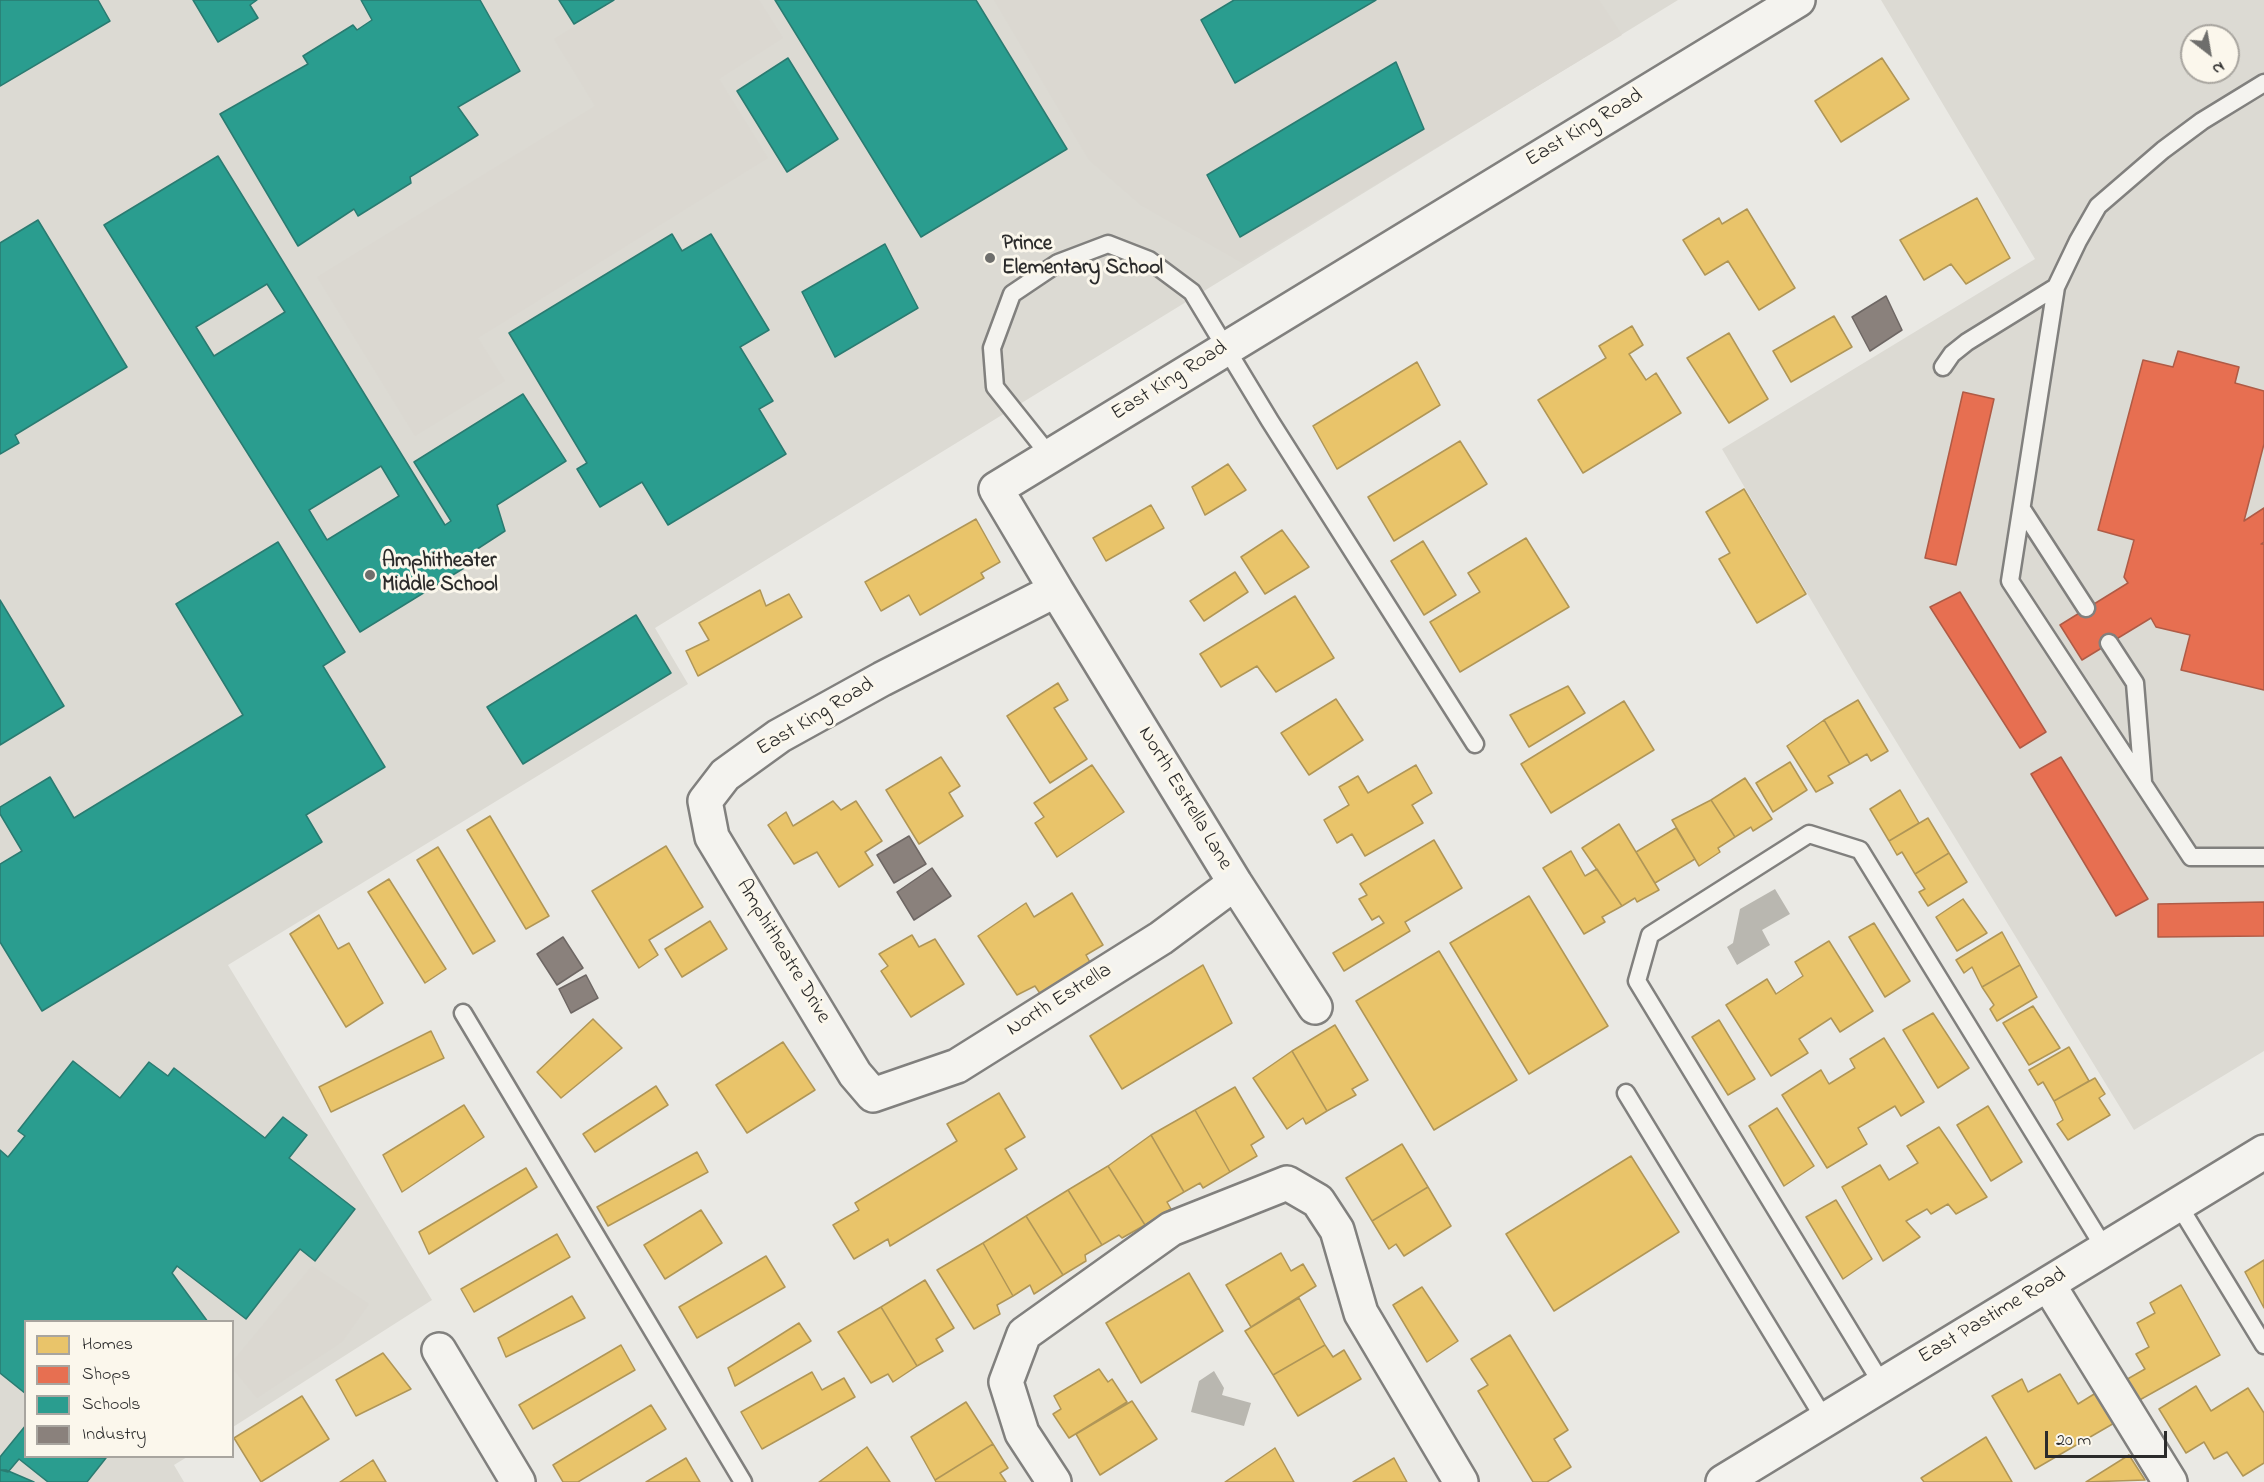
<!DOCTYPE html>
<html>
<head>
<meta charset="utf-8">
<style>
	body { margin:0 }
	#map { position:relative; width:2264px; height:1482px; overflow:hidden; background:#eae9e4; font-family:"Indie Flower",sans-serif }
	canvas { display:block }
	.legend { position:absolute; left:24px; top:1320px; width:210px; height:138px; box-sizing:border-box; background:#fbf7ec; border:2px solid #a8a59f; margin:0; padding:8px 10px; list-style:none; font-size:18px; color:#2b2b2b }
	.legend li { display:flex; align-items:center; gap:12px; height:30px }
	.legend b { width:30px; border:2px solid #a8a59f }
	.north { position:absolute; left:2180px; top:24px; width:60px; height:60px; box-sizing:border-box; background:#fbf7ec; border:2px solid #a8a59f; border-radius:50%; rotate:149deg; font-size:16px; font-weight:700; line-height:24px; text-align:center; color:#2b2b2b }
	.north::after { content:''; display:block; margin:auto; width:21px; height:27px; background:#6e6e6c; clip-path:polygon(50% 0,100% 100%,50% 72%,0 100%) }
	.scale { position:absolute; left:2045px; top:1431px; width:122px; height:27px; box-sizing:border-box; border:3px solid #2b2b2b; border-top:0; padding-left:8px; font-size:18px; line-height:21px; white-space:nowrap; color:#2b2b2b; -webkit-text-stroke:4px #fbf7ec; paint-order:stroke }
</style>
</head>
<body>
<div id="map">
<canvas width="2264" height="1482"></canvas>
<ul class="legend">
<li><b style="height:16px;background:#e9c46a"></b>Homes</li>
<li><b style="height:16px;background:#e76f51"></b>Shops</li>
<li><b style="height:16px;background:#2a9d8f"></b>Schools</li>
<li><b style="height:16px;background:#8a817c"></b>Industry</li>
</ul>
<div class="north">N</div>
<div class="scale">20 m</div>
</div>
<script>
const context = document.querySelector('canvas').getContext('2d');
context.lineJoin = 'round';
function fill(path, color) {
  context.fillStyle = color;
  context.fill(path, 'evenodd');
}
function toPath(rows) {
  const path = new Path2D();
  for (const r of rows) {
    path.moveTo(r[0], r[1]);
    for (let i = 2; i < r.length; i += 2) path.lineTo(r[i], r[i + 1]);
  }
  return path;
}
function trace(path, color, width, dash) {
  context.strokeStyle = color;
  context.lineWidth = width;
  context.lineCap = dash ? 'butt' : 'round';
  context.setLineDash(dash || []);
  context.stroke(path);
}
function drawText(font, color, halo, rows, align = 'center') {
  context.font = font + ' "Indie Flower",sans-serif';
  context.lineWidth = 6;
  context.setLineDash([]);
  context.textBaseline = 'middle';
  context.strokeStyle = halo;
  context.fillStyle = color;
  for (const [text, x, y, turn = 0] of rows) {
    context.save();
    context.translate(x, y);
    context.rotate((+turn || 0) * Math.PI / 180);
    context.textAlign = isNaN(turn) ? turn : align;
    if (halo) context.strokeText(text, 0, 0);
    context.fillText(text, 0, 0);
    context.restore();
  }
}
const built = toPath([
	[0,0,1678,0,655,628,688,684,228,965,432,1300,233,1427,232,1322,26,1322,26,1456,187,1457,174,1465,184,1482,0,1482],
	[1881,0,2264,0,2264,1051,2134,1130,1853,671,1722,449,2035,259],
	[2192,36,2228,36,2228,72,2192,72]
]);
const green = toPath([
	[617,0,759,0,783,38,719,79,768,158,478,338,505,381,415,436,317,277,595,106,554,39],
	[994,0,1599,0,1622,35,1244,264,1142,206,1089,160],
	[312,1266,369,1304,342,1342,257,1398,233,1369,233,1361]
]);
const water = toPath([
	[1775,889,1790,914,1762,930,1770,945,1737,965,1727,947,1733,943,1740,909],
	[1214,1371,1224,1388,1222,1395,1251,1403,1244,1426,1191,1412,1199,1381]
]);
const homes = toPath([
	[1882,58,1909,99,1841,142,1815,101,1882,58],
	[1977,198,2010,258,1966,284,1951,264,1924,280,1900,240,1977,198],
	[1747,209,1795,288,1759,310,1728,261,1705,275,1683,240,1719,218,1722,224,1747,209],
	[1834,316,1852,347,1791,382,1773,351,1834,316],
	[1632,326,1643,345,1629,354,1646,380,1656,373,1681,413,1583,473,1538,400,1606,358,1599,346,1632,326],
	[1729,333,1768,399,1729,423,1687,358,1729,333],
	[1417,362,1440,405,1337,469,1313,426,1417,362],
	[1460,441,1487,484,1394,541,1368,497,1460,441],
	[1228,464,1246,490,1205,515,1192,487,1228,464],
	[1744,489,1806,594,1757,623,1719,559,1730,553,1706,512,1744,489],
	[1151,505,1164,528,1106,561,1093,538,1151,505],
	[976,519,1000,562,981,573,984,578,920,615,909,595,881,611,865,582,976,519],
	[1282,530,1309,567,1265,594,1241,557,1282,530],
	[1526,538,1569,607,1460,672,1430,622,1480,592,1468,573,1526,538],
	[1423,541,1456,595,1424,615,1391,561,1423,541],
	[1235,572,1248,592,1204,621,1190,601,1235,572],
	[760,590,766,606,789,594,802,617,698,676,686,651,709,640,699,623,760,590],
	[1295,596,1334,658,1276,692,1257,666,1221,687,1200,654,1295,596],
	[1058,683,1068,700,1054,708,1087,759,1050,783,1007,716,1058,683],
	[1568,686,1585,713,1529,747,1510,715,1568,686],
	[1336,699,1363,740,1309,775,1281,733,1336,699],
	[1858,700,1888,751,1871,761,1867,754,1850,764,1824,720,1858,700],
	[1624,701,1654,750,1551,813,1521,764,1624,701],
	[1824,720,1850,764,1828,776,1833,783,1816,792,1787,746,1824,720],
	[941,757,960,786,949,793,963,816,919,844,886,790,941,757],
	[1790,762,1807,790,1773,812,1756,783,1790,762],
	[1092,765,1124,812,1057,857,1035,823,1044,817,1034,803,1092,765],
	[1416,765,1432,793,1412,805,1423,823,1365,856,1352,834,1337,843,1324,820,1349,805,1339,787,1358,776,1368,793,1416,765],
	[1745,778,1772,819,1753,831,1751,827,1735,837,1711,800,1745,778],
	[1900,790,1919,823,1889,841,1870,809,1900,790],
	[1711,800,1735,837,1718,848,1720,852,1699,866,1672,820,1711,800],
	[833,801,841,810,856,801,882,841,865,852,873,865,839,887,817,852,794,864,768,825,786,812,793,826,833,801],
	[490,816,549,916,526,929,467,830,490,816],
	[1928,818,1949,853,1915,874,1902,852,1897,855,1889,841,1928,818],
	[1619,824,1659,890,1637,902,1635,898,1622,906,1582,848,1619,824],
	[1676,828,1695,859,1655,883,1636,852,1676,828],
	[1434,840,1462,888,1405,922,1410,931,1344,971,1333,953,1384,923,1379,916,1372,920,1359,899,1367,895,1360,884,1434,840],
	[666,846,703,907,649,940,658,955,639,968,592,891,666,846],
	[438,847,495,941,473,954,417,860,438,847],
	[1571,851,1585,876,1597,869,1622,906,1602,917,1605,922,1584,934,1543,868,1571,851],
	[1949,853,1967,882,1928,906,1919,892,1925,889,1915,874,1949,853],
	[389,879,446,969,425,983,368,892,389,879],
	[1072,893,1103,945,1086,955,1091,964,1041,995,1035,986,1017,995,978,936,1026,903,1034,917,1072,893],
	[1529,896,1608,1026,1529,1074,1450,943,1529,896],
	[1963,899,1987,933,1957,951,1936,917,1963,899],
	[319,915,338,949,349,943,383,1003,346,1027,290,934,319,915],
	[710,921,727,949,682,977,665,949,710,921],
	[1874,923,1910,981,1885,997,1849,937,1874,923],
	[2002,932,2020,965,1982,987,1972,967,1964,973,1956,960,2002,932],
	[912,935,919,947,935,939,964,984,911,1017,881,971,888,966,879,954,912,935],
	[1829,941,1873,1011,1840,1032,1831,1018,1799,1039,1808,1053,1771,1076,1726,1005,1767,979,1776,994,1803,976,1795,962,1829,941],
	[1439,951,1517,1080,1434,1130,1356,1001,1439,951],
	[1203,965,1232,1023,1122,1089,1090,1036,1203,965],
	[2020,965,2037,997,1997,1021,1990,1009,1994,1005,1982,987,2020,965],
	[2033,1006,2060,1048,2029,1065,2003,1023,2033,1006],
	[1933,1013,1969,1068,1938,1088,1903,1030,1933,1013],
	[593,1019,622,1048,561,1098,537,1072,593,1019],
	[1719,1020,1755,1079,1728,1095,1692,1037,1719,1020],
	[1335,1025,1368,1080,1352,1089,1356,1095,1327,1111,1292,1051,1335,1025],
	[431,1031,444,1058,331,1112,319,1087,431,1031],
	[1884,1038,1924,1102,1901,1116,1895,1106,1858,1128,1867,1144,1827,1168,1782,1095,1821,1070,1829,1084,1855,1068,1850,1059,1884,1038],
	[783,1042,815,1090,747,1133,716,1085,783,1042],
	[2069,1047,2089,1081,2054,1101,2043,1082,2038,1085,2029,1070,2069,1047],
	[1292,1051,1327,1111,1306,1124,1303,1118,1287,1129,1253,1078,1292,1051],
	[2095,1078,2105,1094,2099,1098,2110,1115,2068,1140,2057,1124,2063,1120,2054,1101,2095,1078],
	[656,1086,668,1105,595,1152,583,1134,656,1086],
	[1235,1087,1264,1137,1251,1145,1257,1156,1230,1172,1195,1110,1235,1087],
	[999,1093,1025,1137,1005,1149,1017,1169,890,1246,888,1239,854,1259,833,1225,859,1210,855,1203,957,1141,947,1124,999,1093],
	[464,1105,484,1137,402,1192,383,1155,464,1105],
	[1988,1106,2022,1162,1991,1181,1957,1125,1988,1106],
	[1777,1108,1814,1166,1784,1186,1749,1126,1777,1108],
	[1195,1110,1230,1172,1203,1188,1200,1183,1184,1192,1151,1135,1195,1110],
	[1939,1127,1987,1197,1956,1214,1948,1204,1931,1214,1927,1209,1906,1221,1920,1237,1883,1261,1842,1187,1880,1165,1889,1180,1918,1163,1907,1146,1939,1127],
	[1151,1135,1184,1192,1167,1202,1171,1209,1145,1225,1108,1166,1151,1135],
	[1402,1144,1428,1187,1372,1221,1346,1178,1402,1144],
	[697,1152,708,1172,608,1226,597,1207,697,1152],
	[1631,1156,1679,1232,1554,1311,1506,1234,1631,1156],
	[1108,1166,1145,1225,1122,1238,1119,1235,1102,1245,1068,1190,1108,1166],
	[526,1168,537,1187,429,1254,419,1232,526,1168],
	[1428,1187,1451,1226,1404,1256,1396,1244,1389,1249,1372,1221,1428,1187],
	[1068,1190,1102,1245,1085,1255,1086,1261,1063,1275,1026,1216,1068,1190],
	[1836,1200,1872,1259,1843,1279,1806,1217,1836,1200],
	[701,1210,722,1243,665,1279,644,1245,701,1210],
	[1026,1216,1063,1275,1034,1294,1030,1285,1013,1296,983,1243,1026,1216],
	[557,1234,570,1257,474,1312,461,1289,557,1234],
	[983,1243,1013,1296,997,1305,1000,1314,974,1329,937,1270,983,1243],
	[1281,1253,1291,1271,1303,1264,1316,1286,1251,1327,1226,1285,1281,1253],
	[766,1256,785,1287,697,1338,679,1307,766,1256],
	[2264,1260,2264,1308,2245,1272,2264,1260],
	[1189,1273,1223,1331,1141,1383,1106,1323,1189,1273],
	[925,1280,954,1328,936,1339,943,1351,917,1366,881,1307,925,1280],
	[2181,1285,2220,1355,2136,1402,2124,1381,2145,1369,2136,1354,2149,1347,2137,1323,2155,1313,2150,1303,2181,1285],
	[1422,1287,1458,1341,1427,1362,1393,1305,1422,1287],
	[572,1296,585,1318,506,1357,498,1338,572,1296],
	[1299,1298,1325,1345,1273,1375,1245,1331,1299,1298],
	[881,1307,917,1366,893,1382,888,1374,871,1383,838,1332,881,1307],
	[799,1323,811,1341,735,1386,728,1368,799,1323],
	[1510,1335,1568,1430,1554,1439,1571,1467,1547,1482,1533,1482,1478,1391,1488,1385,1471,1359,1510,1335],
	[621,1345,635,1370,533,1429,519,1405,621,1345],
	[1325,1345,1333,1357,1344,1350,1361,1379,1298,1416,1273,1375,1325,1345],
	[383,1353,411,1389,356,1416,336,1380,383,1353],
	[1099,1369,1108,1382,1112,1379,1127,1402,1069,1438,1053,1414,1061,1409,1054,1396,1099,1369],
	[812,1372,822,1390,844,1378,855,1397,762,1449,741,1412,812,1372],
	[2060,1374,2078,1404,2099,1391,2116,1422,2035,1469,1992,1396,2022,1379,2028,1392,2060,1374],
	[2196,1386,2211,1411,2248,1388,2264,1413,2264,1463,2243,1476,2227,1452,2214,1459,2204,1442,2186,1453,2159,1409,2196,1386],
	[302,1396,329,1439,261,1482,234,1438,302,1396],
	[1132,1401,1157,1439,1100,1475,1076,1434,1132,1401],
	[966,1402,993,1444,935,1480,911,1437,966,1402],
	[651,1405,666,1429,578,1482,563,1482,553,1465,651,1405],
	[1986,1437,2012,1482,1924,1482,1921,1478,1986,1437],
	[993,1444,1008,1468,1000,1473,1006,1482,936,1482,935,1480,993,1444],
	[867,1447,890,1482,819,1482,867,1447],
	[1275,1448,1294,1482,1225,1482,1275,1448],
	[2129,1455,2145,1480,2086,1482,2129,1455],
	[686,1458,700,1482,646,1482,686,1458],
	[1394,1458,1407,1482,1353,1482,1394,1458],
	[373,1460,386,1482,340,1482,373,1460]
]);
const shops = toPath([
	[2178,351,2239,367,2235,383,2264,391,2264,444,2244,521,2264,508,2264,542,2261,544,2264,544,2264,690,2181,670,2190,635,2156,627,2151,618,2082,660,2060,625,2128,583,2124,577,2134,540,2098,530,2143,360,2173,367,2178,351],
	[1963,392,1994,399,1956,565,1925,558,1963,392],
	[1960,592,2046,732,2020,748,1930,607,1960,592],
	[2061,757,2148,899,2116,916,2031,774,2061,757],
	[2264,902,2264,936,2158,937,2158,904,2264,902]
]);
const schools = toPath([
	[0,0,98,0,110,21,0,86,0,0],
	[193,0,257,0,250,5,258,18,218,42,193,0],
	[361,0,480,0,520,71,458,107,478,135,410,177,411,183,358,216,354,209,298,246,220,114,308,64,303,56,353,25,357,30,372,20,361,0],
	[559,0,614,0,574,24,559,0],
	[775,0,976,0,1067,149,921,237,775,0],
	[1234,0,1376,0,1235,83,1201,20,1234,0],
	[788,58,838,139,787,172,737,91,788,58],
	[1396,62,1424,129,1240,237,1207,175,1396,62],
	[218,156,445,525,451,521,414,462,523,394,566,461,497,505,505,531,465,557,469,565,360,632,104,225,218,156],
	[267,284,285,312,214,356,196,327,267,284],
	[381,466,399,496,327,540,309,510,381,466],
	[38,220,127,367,15,435,19,443,0,454,0,243,38,220],
	[672,234,682,251,711,234,769,330,740,347,773,401,759,409,786,454,668,525,642,482,600,507,577,469,587,463,509,333,672,234],
	[885,244,918,308,835,357,802,292,885,244],
	[278,542,345,652,323,666,385,767,306,815,322,842,42,1011,0,942,0,864,22,851,0,814,0,807,50,777,74,818,243,715,176,604,278,542],
	[0,600,64,706,0,745,0,600],
	[636,615,671,673,523,764,487,707,636,615],
	[73,1061,120,1098,149,1062,168,1076,174,1068,265,1138,283,1117,307,1135,289,1158,355,1209,315,1261,300,1249,246,1319,177,1266,172,1273,208,1322,26,1322,26,1394,0,1373,0,1150,8,1157,25,1136,18,1131,73,1061],
	[26,1425,26,1456,106,1458,87,1482,48,1482,19,1459,8,1472,0,1470,0,1457,26,1425],
	[0,1470,6,1470,34,1482,0,1482,0,1470]
]);
const industry = toPath([
	[1886,296,1902,330,1870,351,1852,317,1886,296],
	[909,836,926,864,894,883,877,855,909,836],
	[932,868,951,896,914,920,897,892,932,868],
	[563,937,583,968,557,985,537,954,563,937],
	[586,975,598,998,571,1013,559,989,586,975]
]);
const service = toPath([
	[2264,83,2202,121,2163,150,2098,206,2078,241,2056,287,2010,581,2191,857,2264,857],
	[1943,367,1952,354,1967,342,2056,287],
	[1050,456,995,387,992,348,1012,294,1058,263,1108,244,1149,260,1192,292,1270,421,1475,744],
	[2022,509,2086,608],
	[2109,643,2135,683,2143,782],
	[463,1013,743,1482],
	[1626,1093,1825,1420],
	[2178,1204,2264,1345],
	[1882,1384,1637,981,1650,935,1809,834,1860,850,2105,1249]
]);
const minor = toPath([
	[1056,590,1235,883,1315,1007],
	[1235,883,1161,938,957,1066,873,1095,855,1074,712,837,705,801,725,775,779,736,882,679,1056,590,996,489,1798,0],
	[2048,1284,2170,1482],
	[439,1350,518,1482],
	[1054,1482,1022,1433,1006,1382,1024,1334,1171,1229,1287,1183,1318,1201,1337,1230,1361,1313,1461,1482],
	[1723,1482,2264,1152]
]);
const markers = [
	[990,258,6,"#6e6e6c"],
	[370,575,6,"#6e6e6c"]
];
const streetNames = [
	["East King Road",1585,129,-31],
	["East King Road",1170,382,-32],
	["East King Road",816,718,-31],
	["North Estrella Lane",1184,799,59],
	["Amphitheatre Drive",782,952,59],
	["North Estrella",1060,1001,-32],
	["East Pastime Road",1993,1317,-31]
];
const poiNames = [
	["Prince",1002,246],
	["Elementary School",1002,270],
	["Amphitheater",382,563],
	["Middle School",382,587]
];
fill(built, '#dcdad3');
fill(green, '#dbd8d1');
fill(water, '#b9b7b0');
fill(homes, '#e9c46a');
trace(homes, '#b09657', 1.5);
fill(shops, '#e76f51');
trace(shops, '#af5b46', 1.5);
fill(schools, '#2a9d8f');
trace(schools, '#2a7b71', 1.5);
fill(industry, '#8a817c');
trace(industry, '#6e6764', 1.5);
trace(service, '#81807e', 21);
trace(minor, '#81807e', 38);
trace(service, '#f4f3ef', 16);
trace(minor, '#f4f3ef', 33);
for (const [x, y, r, color] of markers) {
  const dot = new Path2D();
  dot.arc(x, y, r, 0, 2 * Math.PI);
  context.fillStyle = color;
  context.fill(dot);
  trace(dot, '#fbf7ec', 2);
}
drawText('21px', '#2b2b2b', '#fbf7ec', streetNames);
drawText('bold 21px', '#2b2b2b', '#fbf7ec', poiNames, 'left');
</script>
</body>
</html>
